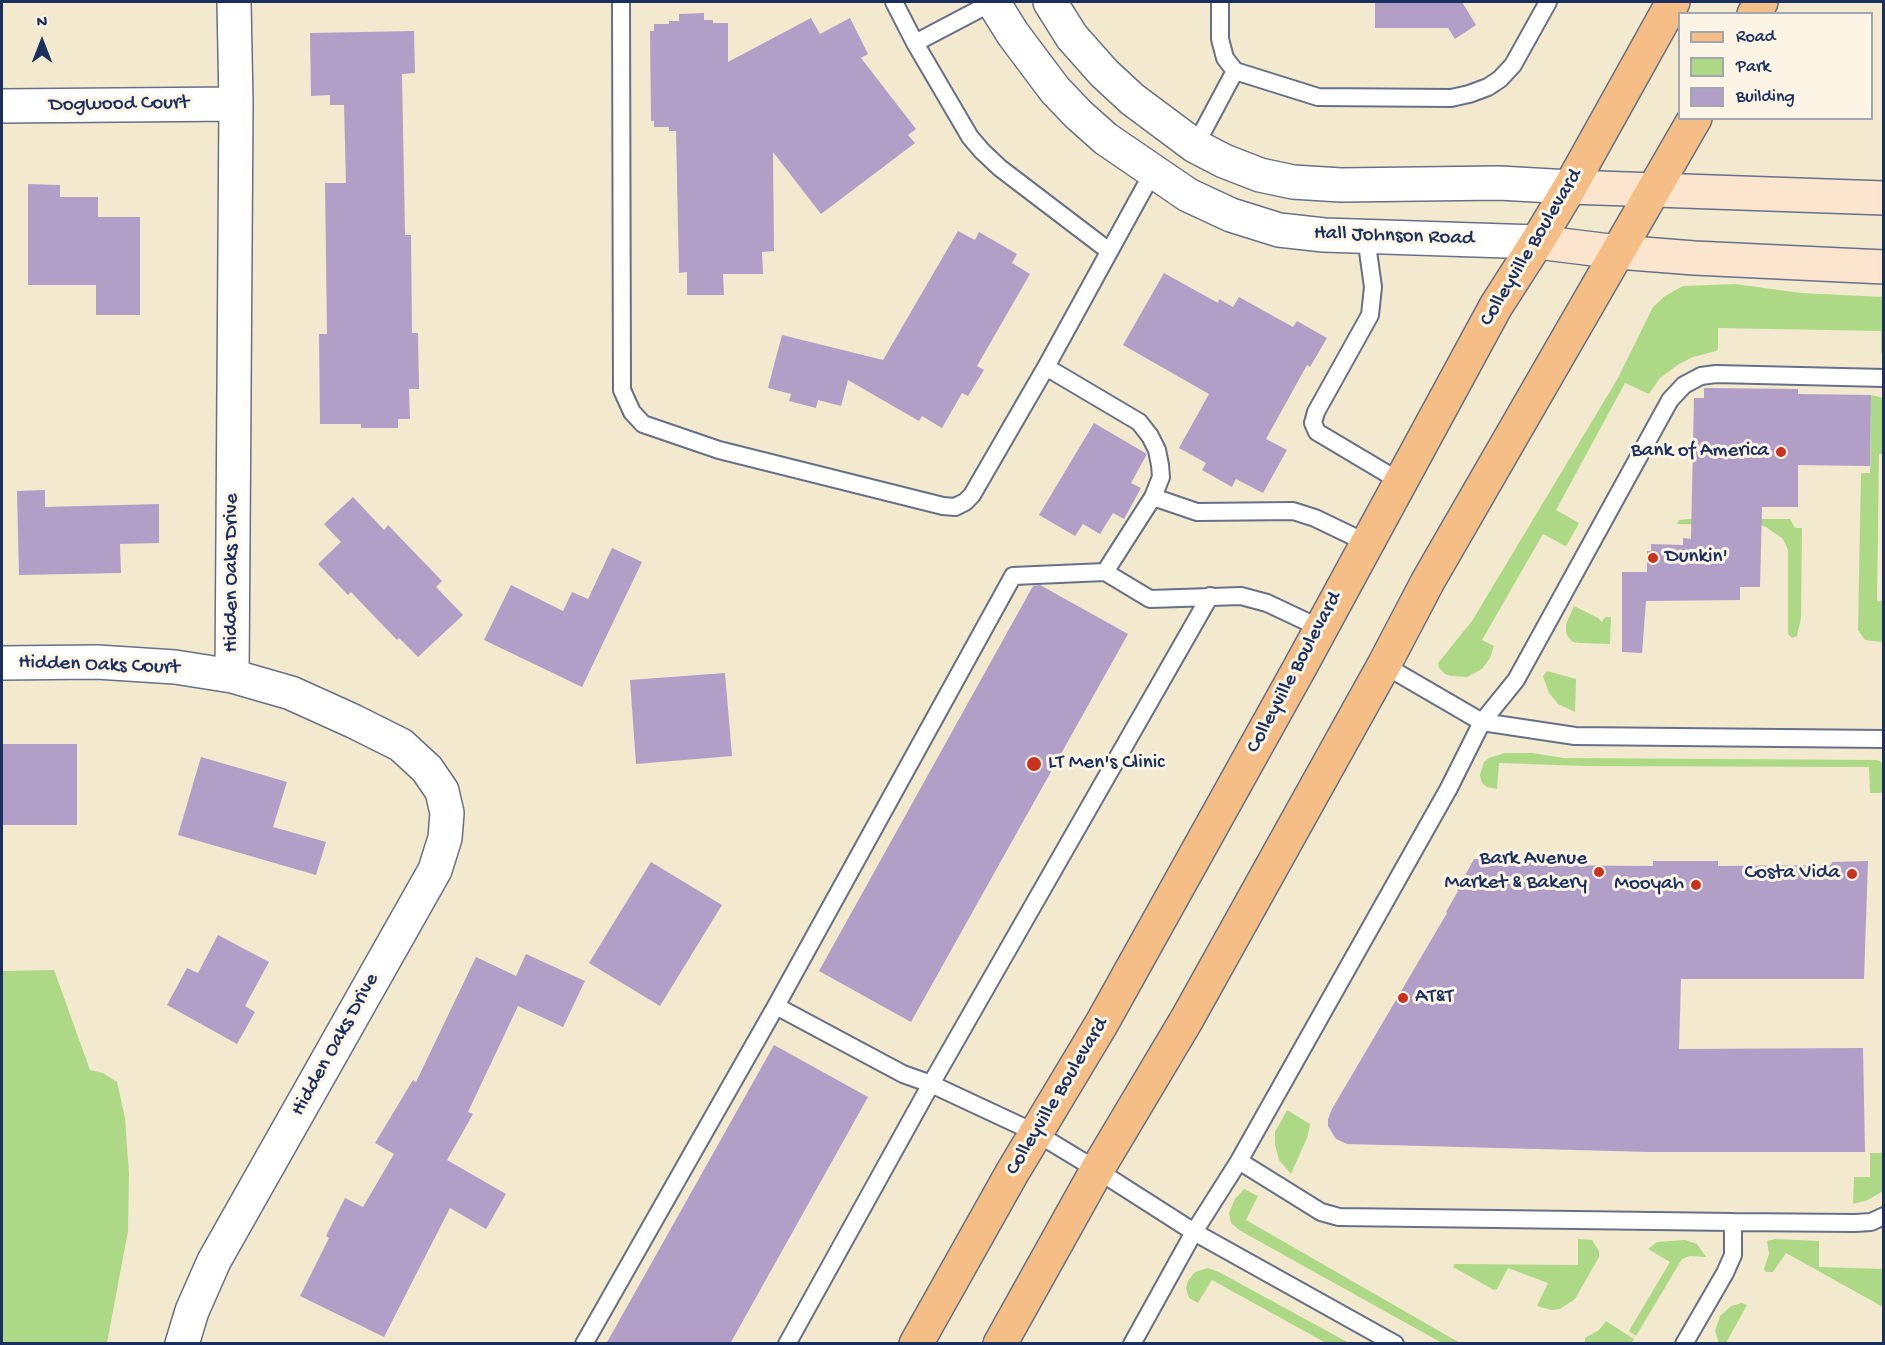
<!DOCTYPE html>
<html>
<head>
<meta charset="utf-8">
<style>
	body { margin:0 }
	#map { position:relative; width:1885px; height:1345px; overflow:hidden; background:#f2e9cf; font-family:"Gochi Hand",sans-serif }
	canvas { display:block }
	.frame { position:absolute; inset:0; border:3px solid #1b2f5e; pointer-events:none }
	.legend { position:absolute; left:1678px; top:12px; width:195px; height:108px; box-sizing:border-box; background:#fcf5e5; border:2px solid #a2a6af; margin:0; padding:8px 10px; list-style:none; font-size:18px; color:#1b2f5e }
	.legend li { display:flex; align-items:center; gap:12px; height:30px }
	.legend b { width:30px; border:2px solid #a2a6af }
	.north { position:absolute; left:12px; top:12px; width:60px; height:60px; -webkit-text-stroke:4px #fcf5e5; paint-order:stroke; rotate:0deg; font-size:16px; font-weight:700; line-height:24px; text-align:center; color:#1b2f5e }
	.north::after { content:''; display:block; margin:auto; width:21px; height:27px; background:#1b2f5e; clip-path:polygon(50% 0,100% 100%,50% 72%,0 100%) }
</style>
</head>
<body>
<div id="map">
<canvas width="1885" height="1345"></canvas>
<div class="frame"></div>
<ul class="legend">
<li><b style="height:8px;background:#f6be87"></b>Road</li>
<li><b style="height:16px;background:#add986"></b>Park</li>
<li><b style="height:16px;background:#b19fc7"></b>Building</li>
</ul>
<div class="north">N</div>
</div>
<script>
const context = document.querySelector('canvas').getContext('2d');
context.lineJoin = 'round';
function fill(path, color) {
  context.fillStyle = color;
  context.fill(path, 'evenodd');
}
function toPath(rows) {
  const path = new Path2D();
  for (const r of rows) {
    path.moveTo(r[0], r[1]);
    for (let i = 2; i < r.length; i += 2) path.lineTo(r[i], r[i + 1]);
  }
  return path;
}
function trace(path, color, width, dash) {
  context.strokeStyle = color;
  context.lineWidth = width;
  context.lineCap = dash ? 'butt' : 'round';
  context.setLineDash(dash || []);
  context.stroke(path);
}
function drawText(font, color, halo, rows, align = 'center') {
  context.font = font + ' "Gochi Hand",sans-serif';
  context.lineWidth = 6;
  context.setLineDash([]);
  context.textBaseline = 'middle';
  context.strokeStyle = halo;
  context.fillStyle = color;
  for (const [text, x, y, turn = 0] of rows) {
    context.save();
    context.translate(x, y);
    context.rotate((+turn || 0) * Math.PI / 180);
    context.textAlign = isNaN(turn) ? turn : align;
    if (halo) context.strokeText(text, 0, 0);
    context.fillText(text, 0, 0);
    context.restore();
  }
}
const green = toPath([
	[1735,284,1801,293,1883,297,1883,355,1881,353,1881,331,1718,328,1718,349,1716,351,1693,357,1679,364,1660,378,1649,394,1625,383,1556,510,1579,523,1567,545,1565,546,1543,534,1482,640,1494,646,1490,658,1482,669,1467,677,1451,676,1445,674,1439,668,1438,663,1472,621,1618,378,1653,307,1665,296,1683,286],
	[1871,395,1883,398,1884,454,1879,454,1877,601,1883,601,1883,642,1865,640,1858,630,1861,473,1870,473],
	[1689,519,1790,519,1795,528,1802,528,1801,618,1797,636,1792,638,1788,634,1788,550,1783,539,1766,527,1758,525,1677,524,1679,520],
	[1574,606,1598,618,1602,622,1605,617,1611,617,1610,644,1580,643,1573,642,1569,638,1566,633,1566,624],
	[1547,671,1576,679,1575,712,1558,704,1549,693,1543,676],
	[1505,753,1533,753,1563,758,1875,760,1880,761,1883,765,1883,793,1870,793,1869,767,1584,766,1499,763,1497,789,1487,787,1482,783,1480,775,1484,762,1489,758],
	[54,970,90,1070,103,1073,117,1082,125,1118,129,1174,128,1231,107,1343,2,1343,2,971],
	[1287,1110,1310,1124,1307,1138,1291,1174,1279,1160,1275,1145,1275,1132],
	[1870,1153,1883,1153,1883,1191,1868,1200,1853,1204,1854,1177,1870,1177],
	[1244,1189,1258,1196,1246,1220,1460,1343,1442,1343,1239,1230,1231,1223,1229,1213,1235,1199],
	[1578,1239,1592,1240,1599,1251,1599,1257,1575,1299,1560,1309,1551,1310,1537,1306,1548,1283,1508,1268,1497,1289,1494,1290,1453,1267,1454,1264,1578,1265],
	[1775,1239,1819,1241,1819,1267,1883,1269,1883,1307,1786,1253,1773,1272,1766,1272,1764,1269,1769,1254,1767,1241],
	[1685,1240,1697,1244,1706,1257,1690,1256,1682,1259,1636,1336,1629,1331,1670,1262,1648,1249,1657,1242],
	[1208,1268,1219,1272,1349,1343,1326,1343,1212,1280,1198,1303,1189,1298,1186,1288,1188,1281,1195,1272],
	[1742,1303,1747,1305,1726,1343,1719,1343,1715,1331,1720,1316,1731,1306],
	[1606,1321,1634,1339,1632,1343,1587,1344,1585,1342,1585,1338,1599,1330]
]);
const building = toPath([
	[1375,2,1462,2,1476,25,1455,39,1448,28,1375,28],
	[704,13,704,20,713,20,713,23,728,23,728,62,811,18,820,34,850,18,868,54,861,58,916,129,908,135,915,143,821,214,773,152,774,251,762,252,763,274,723,274,724,295,687,295,687,272,679,273,676,131,669,131,669,127,654,127,654,121,651,121,650,31,654,31,654,24,669,24,669,21,679,21,679,14],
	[414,31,415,73,402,74,405,235,411,235,412,333,418,333,419,389,409,389,410,419,398,419,398,428,361,428,361,424,320,424,319,334,327,334,325,183,346,183,344,105,330,105,330,95,311,96,310,33],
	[28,184,60,185,60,197,98,197,98,217,140,217,140,315,96,315,96,285,28,285],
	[958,231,975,240,979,232,1017,254,1012,263,1030,274,977,366,984,370,968,396,962,393,942,428,922,416,919,421,848,380,841,406,818,400,816,408,789,401,791,394,768,388,782,335,883,360],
	[1164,273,1218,303,1219,299,1233,307,1239,297,1293,327,1297,321,1327,338,1310,367,1307,365,1266,439,1287,450,1263,493,1236,479,1232,487,1202,470,1206,463,1179,448,1209,394,1123,345],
	[1704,388,1798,389,1798,394,1871,395,1870,466,1798,465,1798,507,1762,507,1760,587,1740,587,1740,600,1646,601,1642,653,1622,652,1622,572,1647,572,1647,551,1651,551,1651,544,1683,545,1683,538,1691,539,1694,398,1704,398],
	[1094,423,1147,454,1131,483,1141,488,1124,519,1113,513,1100,534,1083,524,1075,536,1039,515],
	[45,490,45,507,159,504,159,543,120,544,121,573,19,575,17,491],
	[353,497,384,530,388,525,442,581,436,587,463,615,418,657,399,638,397,640,351,592,348,595,318,564,341,542,324,524],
	[612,548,642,562,582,687,484,640,511,585,563,611,572,592,588,599],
	[1040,585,1128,634,911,1022,819,971,1033,586],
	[725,673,732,756,636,764,630,680],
	[2,744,77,744,77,825,2,825],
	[201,757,287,782,273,827,326,842,316,875,178,835],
	[1474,859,1509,859,1509,863,1531,863,1531,865,1653,866,1653,861,1718,861,1718,866,1831,865,1832,862,1868,861,1864,979,1681,979,1679,1049,1863,1048,1865,1152,1650,1152,1347,1144,1336,1139,1328,1126,1328,1119,1332,1109,1447,913,1446,912,1458,891,1457,890],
	[651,862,722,905,660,1006,589,963],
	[218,935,269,962,245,1006,255,1012,237,1044,167,1005,187,968,198,973],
	[526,954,585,981,563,1027,518,1006,468,1112,473,1114,447,1160,506,1194,486,1229,450,1208,384,1337,300,1296,329,1238,326,1236,345,1198,363,1207,394,1154,375,1143,413,1080,416,1082,476,957,516,976],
	[774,1045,868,1097,730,1344,606,1344]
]);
const service = toPath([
	[621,2,622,390,632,412,643,424,719,450,943,506,955,507,965,502,972,495,1046,367],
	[894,2,915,43,970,137,982,151,1000,168,1109,251],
	[915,43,993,2],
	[1235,71,1318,97,1451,98,1469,94,1488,87,1500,79,1513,65,1548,2],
	[1195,146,1235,71,1225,58,1220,39,1220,2],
	[1153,172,1046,367,1139,422,1150,436,1157,450,1160,465,1161,477,1153,497,1197,512,1293,511,1315,518,1367,543],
	[1366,237,1373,287,1370,315,1316,412,1313,423,1317,432,1401,482],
	[1105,572,1153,497],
	[1384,665,1482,722,1575,736,1884,739],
	[776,1006,903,1074,931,1084,1036,1133,1097,1170,1194,1232,1395,1344],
	[1239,1161,1321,1212,1339,1217,1733,1222],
	[584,1344,776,1006,1013,576,1105,572,1150,599,1241,596,1267,603,1320,628],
	[787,1344,931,1084,1210,596],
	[1132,1344,1194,1232,1239,1161,1449,788,1482,722,1516,680,1670,400,1684,385,1701,376,1716,374,1884,378],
	[1684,1344,1725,1273,1733,1255,1733,1222,1855,1223,1871,1222,1884,1216]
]);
const minor = toPath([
	[2,106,236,104],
	[2,663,97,662,175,667,232,676,291,693,353,721,401,745,427,769,442,791,447,813,445,838,435,870,214,1261,192,1311,182,1344],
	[232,676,236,104,234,2]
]);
const tertiary = toPath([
	[993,2,1013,34,1055,90,1079,115,1106,139,1188,195,1231,215,1279,230,1324,235,1537,242],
	[1050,2,1072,37,1104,73,1132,99,1195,146,1224,161,1260,175,1293,182,1341,185,1499,183,1570,187]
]);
const secondary = toPath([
	[1570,187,1884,198],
	[1537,242,1618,252,1694,258,1884,267]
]);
const primary = toPath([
	[1754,14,1761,2],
	[916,1344,1012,1173,1102,1023,1299,669,1496,306,1537,242,1570,187,1673,2],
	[1000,1344,1097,1170,1187,1019,1384,665,1428,581,1695,118]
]);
const markers = [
	[1781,452,6,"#c8321e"],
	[1653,558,6,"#c8321e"],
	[1034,764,8,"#c8321e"],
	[1599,872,6,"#c8321e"],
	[1852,874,6,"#c8321e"],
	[1696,885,6,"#c8321e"],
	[1403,998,6,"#c8321e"]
];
const streetNames = [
	["Dogwood Court",119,105,-1],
	["Hall Johnson Road",1394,237,2],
	["Colleyville Boulevard",1532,248,-59],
	["Hidden Oaks Drive",233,573,-90],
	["Hidden Oaks Court",99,666,2],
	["Colleyville Boulevard",1295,673,-62],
	["Hidden Oaks Drive",336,1045,-61],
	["Colleyville Boulevard",1058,1097,-59]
];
const poiNames = [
	["Bank of America",1769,452],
	["Dunkin'",1665,558,"left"],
	["LT Men's Clinic",1048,764,"left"],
	["Bark Avenue",1587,860],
	["Market & Bakery",1587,884],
	["Costa Vida",1840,874],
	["Mooyah",1684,885],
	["AT&T",1415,998,"left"]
];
fill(green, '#add986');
fill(building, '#b19fc7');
trace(service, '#667086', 20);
trace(minor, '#667086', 36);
trace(tertiary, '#667086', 36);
trace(secondary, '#667086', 36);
trace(primary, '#667086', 36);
trace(service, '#fff', 16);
trace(minor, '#fff', 33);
trace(tertiary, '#fff', 33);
trace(secondary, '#fbe5cf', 33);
trace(primary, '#f6be87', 33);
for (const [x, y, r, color] of markers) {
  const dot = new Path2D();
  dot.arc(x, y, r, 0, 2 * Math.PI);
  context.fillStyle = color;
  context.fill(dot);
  trace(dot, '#fcf5e5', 2);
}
drawText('21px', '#1b2f5e', '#fcf5e5', streetNames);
drawText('21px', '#1b2f5e', '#fcf5e5', poiNames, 'right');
</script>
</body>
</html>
